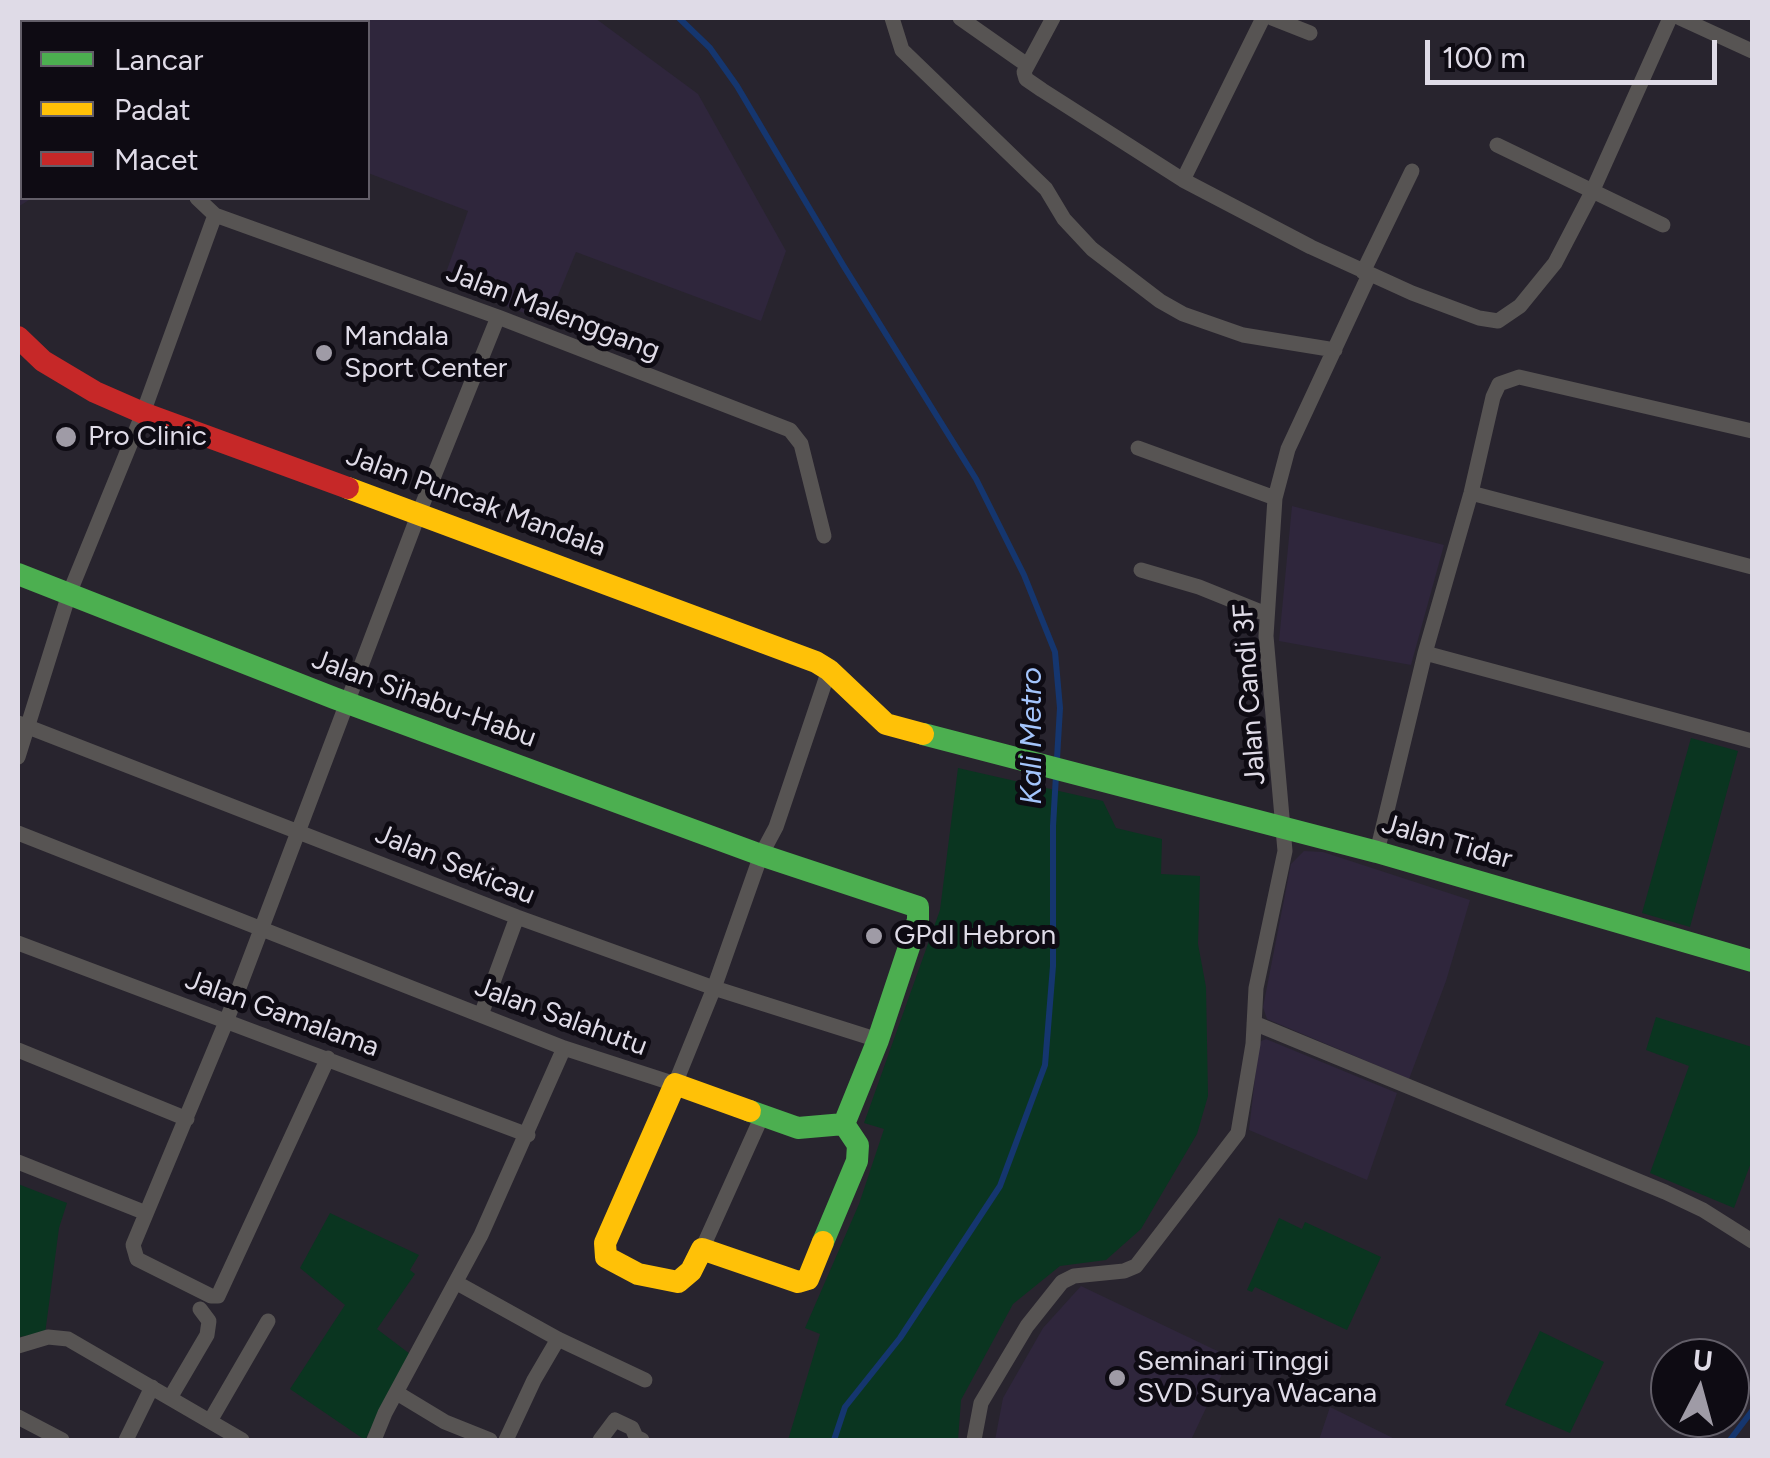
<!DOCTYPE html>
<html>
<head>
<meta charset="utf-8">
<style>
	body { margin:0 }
	#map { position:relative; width:1770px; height:1458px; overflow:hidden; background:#28242e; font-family:Figtree,sans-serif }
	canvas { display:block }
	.frame { position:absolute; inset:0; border:20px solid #dfdbe7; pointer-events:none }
	.legend { position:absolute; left:20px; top:20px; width:350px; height:180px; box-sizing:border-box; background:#0e0b13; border:2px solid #625e68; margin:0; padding:12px 18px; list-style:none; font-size:30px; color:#dfdbe7 }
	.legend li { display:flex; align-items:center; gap:20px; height:50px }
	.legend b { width:50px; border:2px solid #625e68 }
	.north { position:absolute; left:1650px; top:1338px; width:100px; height:100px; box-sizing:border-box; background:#0e0b13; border:2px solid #625e68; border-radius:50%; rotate:6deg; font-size:28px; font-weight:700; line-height:40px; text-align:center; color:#dfdbe7 }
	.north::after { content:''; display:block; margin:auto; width:35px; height:45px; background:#9f9ba6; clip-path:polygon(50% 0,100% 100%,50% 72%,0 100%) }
	.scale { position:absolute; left:1425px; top:40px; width:292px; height:45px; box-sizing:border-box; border:5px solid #dfdbe7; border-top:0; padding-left:12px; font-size:30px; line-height:35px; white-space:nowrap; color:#dfdbe7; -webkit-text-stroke:8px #0e0b13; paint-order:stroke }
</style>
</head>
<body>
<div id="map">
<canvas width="1770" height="1458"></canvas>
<div class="frame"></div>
<ul class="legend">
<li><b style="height:12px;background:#4caf50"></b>Lancar</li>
<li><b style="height:12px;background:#ffc107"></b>Padat</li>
<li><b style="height:12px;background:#c62828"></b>Macet</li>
</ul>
<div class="north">U</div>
<div class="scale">100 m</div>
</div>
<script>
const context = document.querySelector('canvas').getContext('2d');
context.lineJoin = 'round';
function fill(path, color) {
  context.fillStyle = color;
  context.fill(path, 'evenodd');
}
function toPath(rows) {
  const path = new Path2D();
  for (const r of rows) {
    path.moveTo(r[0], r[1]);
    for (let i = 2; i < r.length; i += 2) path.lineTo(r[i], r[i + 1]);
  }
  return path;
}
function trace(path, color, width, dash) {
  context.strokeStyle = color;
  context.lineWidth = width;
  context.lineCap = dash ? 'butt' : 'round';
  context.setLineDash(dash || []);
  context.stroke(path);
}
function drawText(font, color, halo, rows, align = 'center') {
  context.font = font + ' Figtree,sans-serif';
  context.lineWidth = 10;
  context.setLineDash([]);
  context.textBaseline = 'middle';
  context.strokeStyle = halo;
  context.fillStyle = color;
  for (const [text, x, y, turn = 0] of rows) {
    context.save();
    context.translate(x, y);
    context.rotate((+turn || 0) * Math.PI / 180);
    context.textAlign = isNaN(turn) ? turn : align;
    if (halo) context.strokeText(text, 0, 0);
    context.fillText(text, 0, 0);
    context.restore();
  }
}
const built = toPath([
	[128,18,595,18,698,94,786,251,761,321,576,252,547,322,443,281,468,211,368,173,368,22,133,22],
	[18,132,22,137,22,198,32,198,18,207],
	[1292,506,1444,545,1411,665,1279,641],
	[1304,851,1323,852,1470,900,1446,981,1409,1079,1267,1019,1263,1007,1291,864],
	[1266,1039,1397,1093,1367,1180,1249,1130,1259,1042],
	[1081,1286,1230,1357,1191,1440,995,1440,1003,1398,1043,1328],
	[1330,1407,1397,1440,1319,1440]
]);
const green = toPath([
	[1691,738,1738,751,1690,927,1642,913],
	[958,768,1103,801,1116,828,1162,839,1161,874,1200,876,1198,944,1206,987,1208,1096,1197,1134,1141,1229,1106,1260,1060,1266,1013,1304,961,1400,958,1440,788,1440,820,1334,805,1328,859,1204,884,1129,864,1123,940,910],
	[1656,1017,1752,1047,1752,1160,1734,1208,1650,1173,1689,1066,1646,1050],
	[18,1184,67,1203,59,1228,45,1334,18,1337],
	[330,1213,419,1255,410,1270,415,1274,377,1329,410,1354,365,1440,290,1389,345,1305,300,1268],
	[1279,1218,1302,1229,1305,1222,1381,1257,1347,1330,1255,1287,1252,1292,1247,1290],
	[1540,1331,1604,1362,1570,1433,1505,1405]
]);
const stream = toPath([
	[679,18,710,48,737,86,843,265,976,479,1024,575,1055,652,1060,708,1053,826,1053,966,1045,1065,1000,1186,900,1338,845,1407,834,1440],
	[1730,1440,1752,1411]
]);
const street = toPath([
	[892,18,902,50,1046,189,1064,219,1092,249,1160,301,1183,314,1243,335,1335,350],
	[960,18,1027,65],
	[1053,18,1024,72,1026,79,1042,90,1183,180,1311,247,1412,293,1479,318,1498,321,1520,306,1555,263,1592,192,1670,18],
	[1272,18,1310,33],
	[1680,18,1752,51],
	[55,22,63,18],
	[18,50,22,46],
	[1497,145,1663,225],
	[1183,180,1263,18],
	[197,198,215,215,498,317,790,430,801,444,824,536],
	[1363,272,1412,171],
	[1138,448,1275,498],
	[1471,493,1752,567],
	[1141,570,1199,587,1266,614],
	[1425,653,1752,741],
	[18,723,517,917,714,988,878,1040],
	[18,757,69,594,143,413,215,215],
	[18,833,564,1048,675,1084,714,988,761,855,776,827,829,670],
	[1377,852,1425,653,1471,493,1493,397,1499,384,1519,377,1752,431],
	[18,943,528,1135],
	[481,1015,517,917],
	[1254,1023,1665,1192,1703,1210,1752,1241],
	[18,1050,187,1119],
	[328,1058,218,1296,211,1296,137,1259,133,1245,226,1022,419,513,498,317],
	[18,1162,146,1213],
	[702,1249,762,1116],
	[457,1283,558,1339,645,1380],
	[18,1346,48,1337,68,1339,242,1440],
	[397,1393,445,1422,490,1440],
	[170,1398,207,1335,209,1321,200,1309],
	[18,1417,62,1440],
	[210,1421,268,1321],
	[126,1440,152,1387],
	[374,1440,385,1413,481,1235,564,1048],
	[506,1440,534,1380,558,1339],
	[600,1440,615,1420,632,1428,636,1437,642,1440],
	[974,1440,981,1403,1027,1326,1062,1282,1074,1276,1124,1271,1136,1266,1238,1133,1253,1044,1256,988,1285,851,1266,636,1275,498,1288,449,1369,275]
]);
const fast = toPath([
	[18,574,334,698,761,855,918,907,918,920,878,1040,844,1124,798,1128,750,1111],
	[923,734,1377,852,1752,961],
	[823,1242,857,1161,858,1145,844,1124]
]);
const slow = toPath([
	[348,488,816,662,829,670,886,724,923,734],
	[750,1111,675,1084,605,1243,606,1257,638,1274,678,1282,691,1271,702,1249,798,1282,808,1279,823,1242]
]);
const jam = toPath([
	[18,337,43,361,95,392,143,413,348,488]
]);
const markers = [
	[324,353,10,"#9f9ba6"],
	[66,437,12,"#9f9ba6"],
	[874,936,10,"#9f9ba6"],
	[1117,1378,10,"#9f9ba6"]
];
const streetNames = [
	["Jalan Malenggang",553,312,21],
	["Jalan Puncak Mandala",476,502,20],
	["Jalan Candi 3F",1250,694,-94],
	["Jalan Sihabu-Habu",424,699,20],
	["Jalan Tidar",1447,842,16],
	["Jalan Sekicau",455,865,22],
	["Jalan Gamalama",282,1014,20],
	["Jalan Salahutu",561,1017,20]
];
const poiNames = [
	["Mandala",344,337],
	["Sport Center",344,369],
	["Pro Clinic",88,437],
	["GPdI Hebron",894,936],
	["Seminari Tinggi",1137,1362],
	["SVD Surya Wacana",1137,1394]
];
const waterNames = [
	["Kali Metro",1032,736,-90]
];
fill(built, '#2f263c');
fill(green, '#0a3520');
trace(stream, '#15366f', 6);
trace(street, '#575453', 15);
trace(fast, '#4caf50', 22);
trace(slow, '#ffc107', 22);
trace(jam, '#c62828', 22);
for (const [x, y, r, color] of markers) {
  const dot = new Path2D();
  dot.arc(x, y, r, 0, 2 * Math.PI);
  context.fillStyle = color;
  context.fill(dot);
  trace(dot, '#0e0b13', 4);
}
drawText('28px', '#dfdbe7', '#0e0b13', streetNames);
drawText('28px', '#dfdbe7', '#0e0b13', poiNames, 'left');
drawText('italic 30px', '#a3c4fb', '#0e0b13', waterNames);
</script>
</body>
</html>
